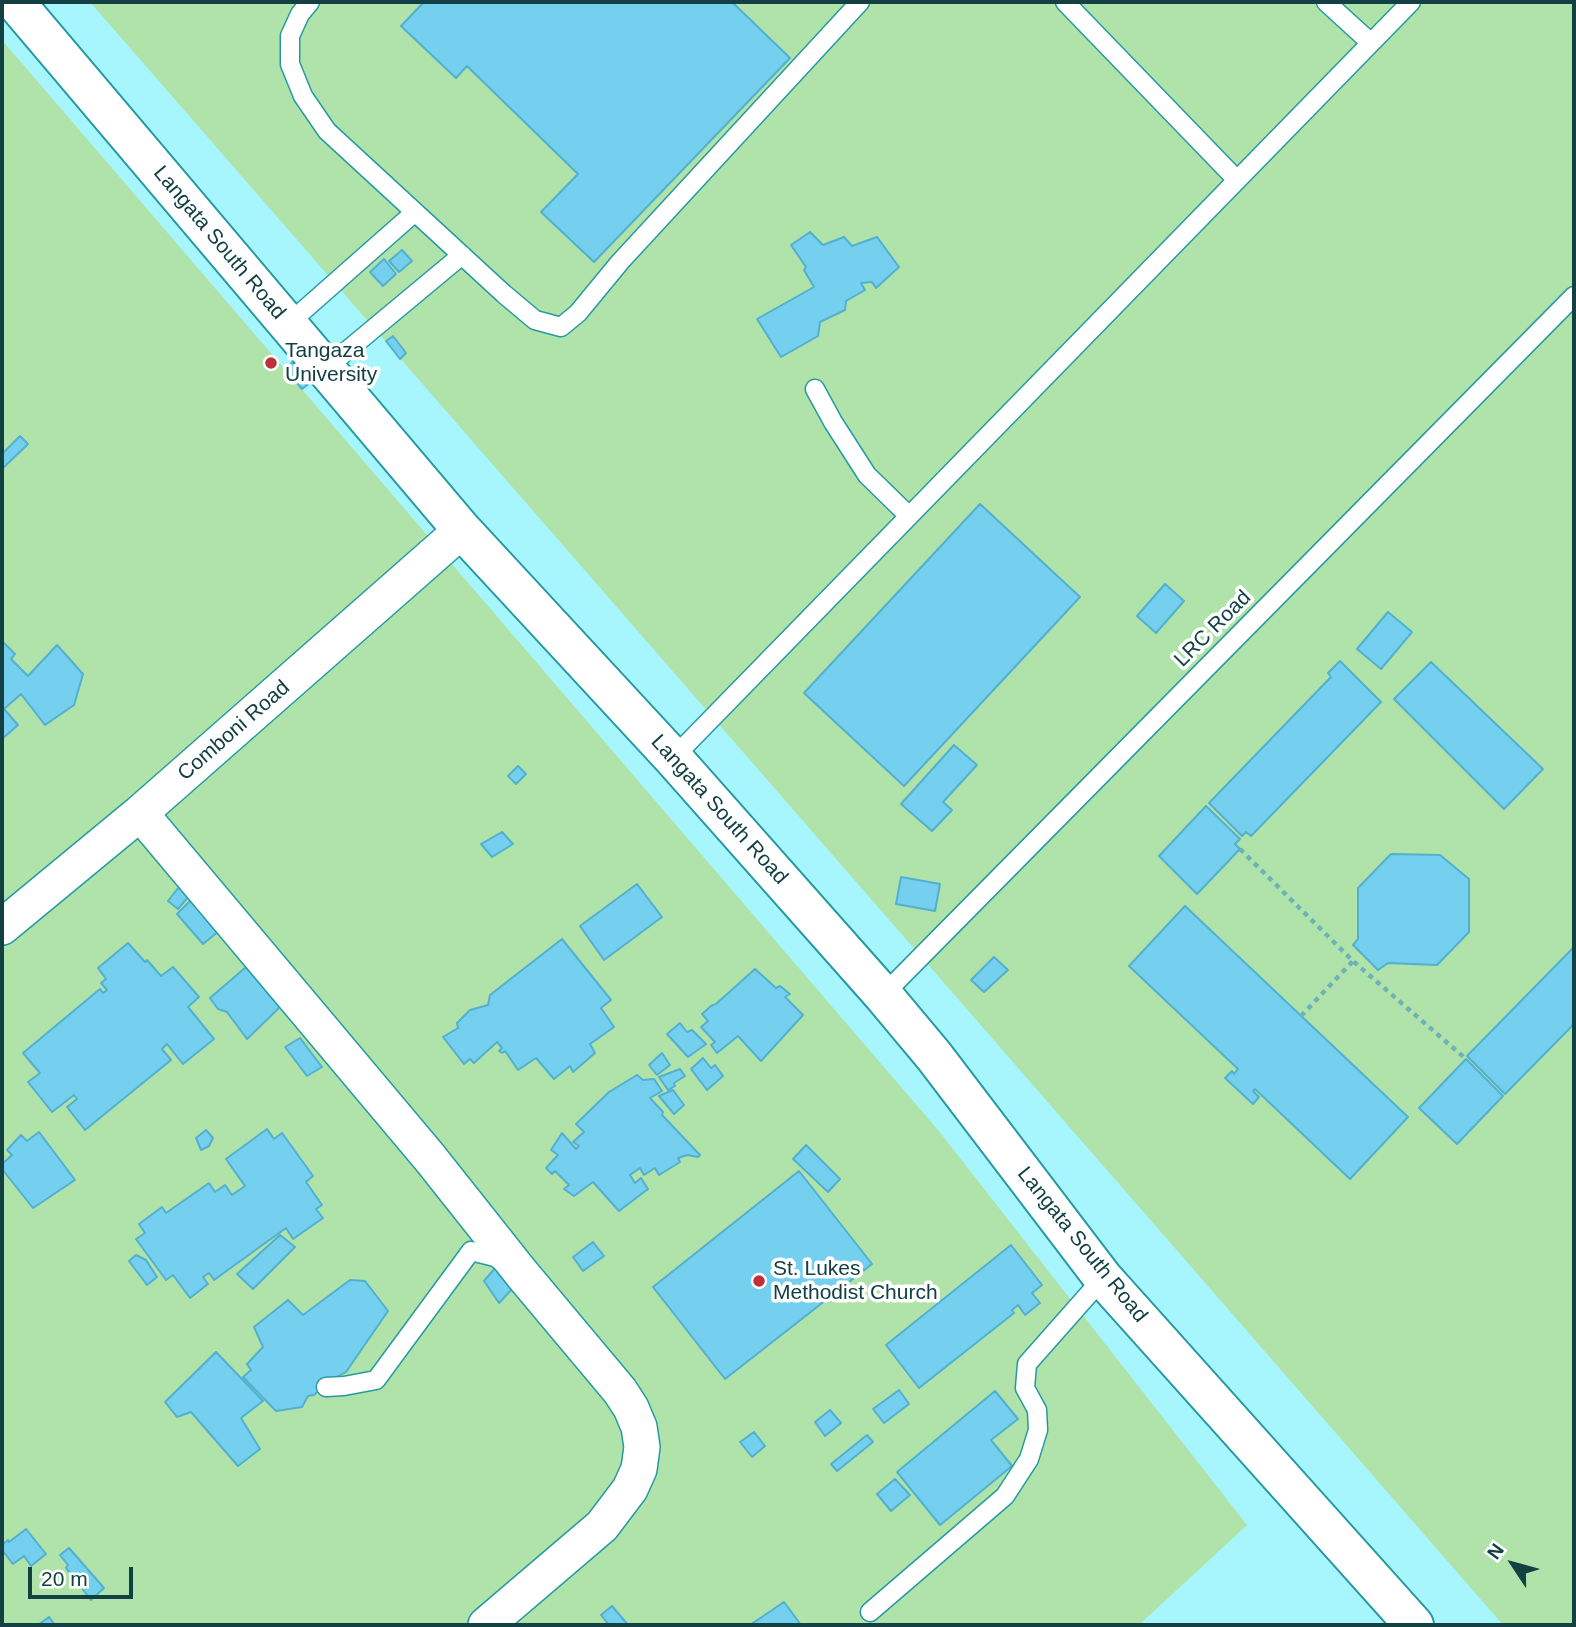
<!DOCTYPE html>
<html>
<head>
<meta charset="utf-8">
<style>
	body { margin:0 }
	#map { position:relative; width:1576px; height:1627px; overflow:hidden; background:#a7f6fd; font-family:Helvetica,sans-serif }
	canvas { display:block }
	.frame { position:absolute; inset:0; border:4px solid #124043; pointer-events:none }
	.north { position:absolute; left:1478px; top:1529px; width:70px; height:70px; -webkit-text-stroke:5px #fff; paint-order:stroke; rotate:306deg; font-size:19px; font-weight:700; line-height:28px; text-align:center; color:#124043 }
	.north::after { content:''; display:block; margin:auto; width:24px; height:32px; background:#124043; clip-path:polygon(50% 0,100% 100%,50% 72%,0 100%) }
	.scale { position:absolute; left:28px; top:1567px; width:105px; height:32px; box-sizing:border-box; border:4px solid #124043; border-top:0; padding-left:9px; font-size:21px; line-height:24px; white-space:nowrap; color:#124043; -webkit-text-stroke:5px #fff; paint-order:stroke }
</style>
</head>
<body>
<div id="map">
<canvas width="1576" height="1627"></canvas>
<div class="frame"></div>
<div class="north">N</div>
<div class="scale">20 m</div>
</div>
<script>
const context = document.querySelector('canvas').getContext('2d');
context.lineJoin = 'round';
function fill(path, color) {
  context.fillStyle = color;
  context.fill(path, 'evenodd');
}
function toPath(rows) {
  const path = new Path2D();
  for (const r of rows) {
    path.moveTo(r[0], r[1]);
    for (let i = 2; i < r.length; i += 2) path.lineTo(r[i], r[i + 1]);
  }
  return path;
}
function trace(path, color, width, dash) {
  context.strokeStyle = color;
  context.lineWidth = width;
  context.lineCap = dash ? 'butt' : 'round';
  context.setLineDash(dash || []);
  context.stroke(path);
}
function drawText(font, color, halo, rows, align = 'center') {
  context.font = font + ' Helvetica,sans-serif';
  context.lineWidth = 7;
  context.setLineDash([]);
  context.textBaseline = 'middle';
  context.strokeStyle = halo;
  context.fillStyle = color;
  for (const [text, x, y, turn = 0] of rows) {
    context.save();
    context.translate(x, y);
    context.rotate((+turn || 0) * Math.PI / 180);
    context.textAlign = isNaN(turn) ? turn : align;
    if (halo) context.strokeText(text, 0, 0);
    context.fillText(text, 0, 0);
    context.restore();
  }
}
const green = toPath([
	[90,2,1574,2,1574,1625,1503,1625],
	[2,40,938,1130,1247,1525,1139,1625,2,1625]
]);
const building = toPath([
	[424,2,732,2,790,58,594,262,541,212,578,174,467,66,456,78,401,26,424,2],
	[810,232,823,245,844,237,852,246,877,237,899,267,876,288,872,282,861,283,865,290,846,301,845,310,820,322,818,336,781,357,757,319,814,287,804,270,806,267,791,245,810,232],
	[402,250,412,261,399,272,389,261,402,250],
	[384,259,396,274,383,286,370,272,384,259],
	[393,336,406,353,400,359,386,341,393,336],
	[293,362,310,383,302,389,285,368,293,362],
	[20,436,28,444,2,469,2,454,20,436],
	[980,504,1080,597,904,786,804,693,980,504],
	[1165,584,1184,601,1156,633,1137,616,1165,584],
	[1388,612,1412,632,1381,669,1357,649,1388,612],
	[2,641,15,654,11,659,28,676,57,645,83,674,74,705,45,725,21,694,4,709,18,725,2,739,2,641],
	[1340,661,1381,702,1251,836,1246,832,1242,836,1209,803,1331,677,1328,673,1340,661],
	[1431,662,1543,769,1504,809,1394,699,1431,662],
	[954,745,977,765,943,802,952,810,932,831,901,804,954,745],
	[518,766,526,774,516,784,508,776,518,766],
	[1206,806,1240,839,1235,844,1240,849,1197,894,1159,856,1206,806],
	[502,832,513,844,492,857,481,844,502,832],
	[1391,854,1440,855,1469,879,1469,932,1437,965,1388,963,1378,970,1353,945,1358,939,1358,888,1391,854],
	[901,877,940,884,935,911,896,904,901,877],
	[637,884,662,917,604,960,580,926,637,884],
	[179,887,189,896,178,909,168,901,179,887],
	[192,899,219,931,203,944,177,914,192,899],
	[1185,906,1408,1117,1350,1179,1255,1089,1253,1091,1259,1097,1253,1104,1225,1078,1232,1071,1234,1074,1238,1069,1129,966,1185,906],
	[562,939,611,1000,601,1008,614,1027,590,1044,595,1053,573,1072,570,1066,554,1079,536,1058,518,1070,505,1051,502,1053,499,1051,502,1048,497,1042,474,1063,470,1059,464,1064,443,1037,458,1028,457,1023,470,1010,488,1005,490,995,562,939],
	[128,943,145,962,147,960,161,976,173,967,199,997,188,1007,214,1039,183,1064,167,1044,162,1049,171,1060,85,1130,67,1107,77,1099,74,1095,52,1112,28,1082,40,1073,23,1053,100,989,103,993,107,990,101,983,106,979,98,968,128,943],
	[1574,947,1574,1024,1505,1094,1467,1056,1574,947],
	[994,957,1008,970,984,992,971,980,994,957],
	[246,967,280,1007,247,1039,227,1012,218,1009,210,998,246,967],
	[755,969,776,988,780,986,790,994,785,997,803,1015,761,1061,738,1036,717,1053,711,1045,715,1042,701,1027,708,1021,702,1014,711,1006,716,1004,755,969],
	[680,1023,687,1032,692,1030,706,1044,688,1057,667,1034,680,1023],
	[300,1038,322,1067,307,1076,285,1047,300,1038],
	[662,1053,670,1065,657,1075,649,1065,662,1053],
	[703,1058,711,1068,715,1065,723,1076,707,1090,691,1069,703,1058],
	[1466,1059,1503,1096,1457,1144,1419,1108,1466,1059],
	[680,1069,685,1076,674,1083,675,1086,668,1090,659,1077,680,1069],
	[637,1075,643,1080,654,1079,662,1091,650,1098,663,1112,662,1115,700,1155,698,1157,687,1155,678,1158,680,1162,659,1175,655,1168,644,1175,640,1168,630,1175,635,1183,641,1178,648,1189,619,1211,593,1182,574,1196,564,1189,569,1185,555,1171,552,1174,546,1168,558,1155,551,1150,562,1133,576,1149,579,1146,573,1142,584,1132,576,1124,609,1092,637,1075],
	[673,1090,684,1105,674,1114,659,1096,673,1090],
	[267,1129,274,1139,282,1133,313,1176,306,1182,322,1205,316,1209,323,1218,293,1239,286,1228,214,1280,209,1273,203,1277,208,1284,190,1298,173,1275,166,1280,136,1239,145,1233,139,1224,162,1207,166,1213,209,1183,215,1192,225,1185,232,1195,245,1186,226,1159,267,1129],
	[206,1130,213,1138,209,1146,201,1150,196,1138,206,1130],
	[39,1132,75,1180,33,1208,2,1169,2,1164,12,1155,7,1150,21,1135,27,1141,39,1132],
	[806,1145,840,1179,828,1192,793,1159,806,1145],
	[799,1171,872,1264,725,1379,653,1287,799,1171],
	[280,1235,295,1247,253,1289,237,1274,280,1235],
	[593,1242,604,1256,583,1271,573,1257,593,1242],
	[1011,1245,1042,1285,1032,1293,1040,1303,1025,1315,1018,1305,1012,1310,1014,1313,919,1388,886,1345,1011,1245],
	[136,1255,146,1260,157,1277,147,1285,129,1261,136,1255],
	[496,1267,513,1288,499,1303,484,1281,496,1267],
	[350,1280,365,1281,388,1311,346,1372,328,1382,314,1395,308,1396,302,1407,276,1411,243,1377,251,1370,247,1364,263,1347,254,1327,288,1300,303,1315,350,1280],
	[216,1352,263,1401,241,1418,260,1449,238,1466,191,1412,177,1417,165,1402,216,1352],
	[899,1390,909,1404,884,1423,873,1409,899,1390],
	[995,1391,1018,1419,991,1440,1012,1466,940,1525,897,1472,995,1391],
	[830,1410,841,1423,825,1436,815,1422,830,1410],
	[754,1432,765,1446,752,1457,740,1442,754,1432],
	[867,1435,873,1442,837,1471,831,1464,867,1435],
	[895,1479,910,1495,891,1511,877,1494,895,1479],
	[26,1529,46,1554,31,1566,24,1556,13,1564,2,1550,2,1545,8,1540,9,1542,26,1529],
	[69,1548,104,1588,91,1600,66,1568,68,1565,60,1555,69,1548],
	[784,1602,801,1625,750,1625,784,1602],
	[612,1606,628,1625,609,1625,601,1615,612,1606],
	[49,1617,55,1625,38,1625,49,1617]
]);
const path = toPath([
	[1240,849,1353,961,1466,1059],
	[1301,1016,1353,961]
]);
const service = toPath([
	[310,2,300,14,290,36,290,64,303,96,327,131,504,294,535,320,561,327,578,313,620,262,860,2],
	[1065,2,1237,180],
	[1326,2,1371,43],
	[287,325,415,212],
	[325,369,462,255],
	[815,389,833,422,867,475,909,516],
	[673,758,1411,2],
	[883,995,1574,296],
	[326,1387,344,1386,376,1380,471,1251,495,1257,504,1263],
	[870,1612,1005,1496,1029,1459,1038,1430,1037,1410,1025,1388,1027,1364,1103,1278]
]);
const minor = toPath([
	[140,813,430,1158,522,1274,620,1391,631,1408,639,1427,642,1447,639,1469,630,1489,602,1526,486,1625],
	[2,927,140,813,462,530]
]);
const tertiary = toPath([
	[15,2,462,530,673,758,883,995,934,1056,1103,1278,1414,1625]
]);
const markers = [
	[271,363,7,"#c0303a"],
	[759,1281,7,"#c0303a"]
];
const streetNames = [
	["Langata South Road",219,243,50],
	["LRC Road",1213,629,-45],
	["Comboni Road",234,731,-41],
	["Langata South Road",719,810,48],
	["Langata South Road",1082,1245,51]
];
const poiNames = [
	["Tangaza",285,351],
	["University",285,375],
	["St. Lukes",773,1269],
	["Methodist Church",773,1293]
];
fill(green, '#afe3aa');
fill(building, '#75d0ef');
trace(building, '#53b0ce', 2);
trace(service, '#269aa2', 21);
trace(minor, '#269aa2', 38);
trace(tertiary, '#269aa2', 42);
trace(path, '#6fb2b8', 4.5, [5, 5]);
trace(service, '#fff', 18);
trace(minor, '#fff', 35);
trace(tertiary, '#fff', 38);
for (const [x, y, r, color] of markers) {
  const dot = new Path2D();
  dot.arc(x, y, r, 0, 2 * Math.PI);
  context.fillStyle = color;
  context.fill(dot);
  trace(dot, '#fff', 2.5);
}
drawText('21px', '#124043', '#fff', streetNames);
drawText('21px', '#124043', '#fff', poiNames, 'left');
</script>
</body>
</html>
